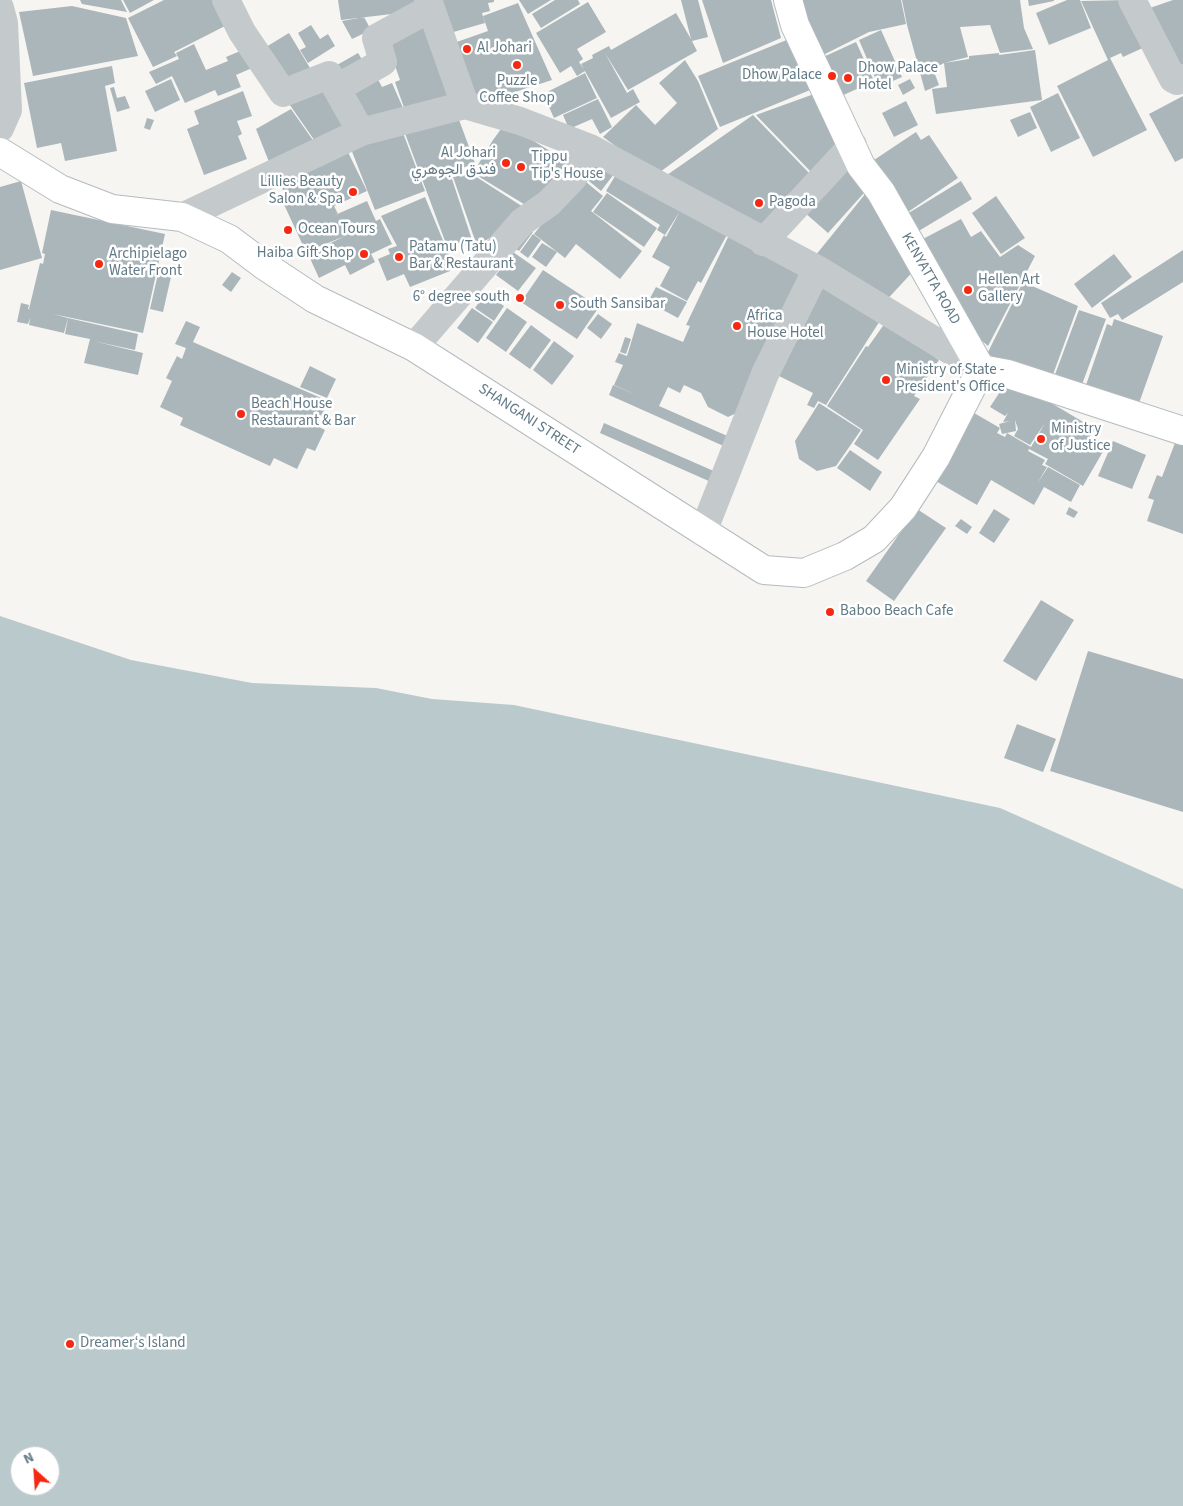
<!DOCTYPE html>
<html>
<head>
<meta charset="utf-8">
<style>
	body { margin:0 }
	#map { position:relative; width:1183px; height:1506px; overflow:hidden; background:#f6f5f1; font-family:"Source Sans 3",sans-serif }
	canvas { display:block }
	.north { position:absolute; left:10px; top:1446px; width:50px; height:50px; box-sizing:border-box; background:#fff; border:1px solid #c0cacf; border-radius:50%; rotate:334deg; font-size:14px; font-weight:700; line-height:20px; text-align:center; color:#617a86 }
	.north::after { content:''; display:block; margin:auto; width:18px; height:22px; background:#f52812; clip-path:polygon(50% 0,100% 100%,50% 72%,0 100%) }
</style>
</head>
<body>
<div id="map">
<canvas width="1183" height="1506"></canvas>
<div class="north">N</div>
</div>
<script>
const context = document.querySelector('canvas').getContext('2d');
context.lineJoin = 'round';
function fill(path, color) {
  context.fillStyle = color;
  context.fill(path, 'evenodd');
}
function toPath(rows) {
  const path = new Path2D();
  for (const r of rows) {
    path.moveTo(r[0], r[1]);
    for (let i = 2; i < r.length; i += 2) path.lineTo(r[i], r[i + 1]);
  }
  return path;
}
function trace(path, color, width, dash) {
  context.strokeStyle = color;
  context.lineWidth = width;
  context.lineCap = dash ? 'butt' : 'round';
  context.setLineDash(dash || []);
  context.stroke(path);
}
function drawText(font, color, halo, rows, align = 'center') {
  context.font = font + ' "Source Sans 3",Vazirmatn,sans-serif';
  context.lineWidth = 5;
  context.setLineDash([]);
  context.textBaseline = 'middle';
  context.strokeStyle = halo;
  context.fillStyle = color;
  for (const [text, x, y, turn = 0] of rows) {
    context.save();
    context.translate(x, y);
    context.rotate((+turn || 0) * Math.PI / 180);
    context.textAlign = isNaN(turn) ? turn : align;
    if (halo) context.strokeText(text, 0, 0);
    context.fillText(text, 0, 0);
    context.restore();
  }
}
const water = toPath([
	[0,616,131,660,252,683,376,688,432,699,514,705,1000,808,1183,889,1183,1506,0,1506],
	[20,1456,50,1456,50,1486,20,1486]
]);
const building = toPath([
	[80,0,121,0,127,12,82,4],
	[123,0,154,0,130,13],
	[164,0,214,0,227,25,174,52,177,56,153,67,128,18],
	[338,0,423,0,395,23,392,14,341,20],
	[433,0,494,0,494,2,488,3,490,11,482,13,485,23,443,35],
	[519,0,551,0,528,14],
	[555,0,578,0,580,4,541,28,532,14],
	[681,0,698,0,708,37,692,41,697,51,628,90,605,53,627,93,633,89,640,102,611,118,581,64,593,58,592,55,609,46,611,50,676,13,691,39],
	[702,0,771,0,781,38,723,63],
	[797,0,901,0,906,24,869,32,819,57],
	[902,0,1020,0,1024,28,1033,49,1000,53,990,25,960,27,968,57,944,63,969,59,969,56,999,53,999,55,1035,50,1042,100,936,114,932,89,947,87,944,63,933,69,939,85,925,91,907,25],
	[1028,0,1054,0,1054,1,1029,6],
	[1067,0,1080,0,1091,28,1049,45,1036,13],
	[1127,0,1147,46,1123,57,1121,53,1110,58,1147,130,1093,157,1057,86,1108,60,1081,1],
	[1173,0,1183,0,1183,66,1178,68,1144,10],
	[588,2,606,32,577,49,583,59,579,62,585,71,577,76,571,66,560,73,536,33],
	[518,3,552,80,472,106,451,44,488,31,483,16],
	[72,6,126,18,138,56,33,76,19,12],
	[427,14,459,101,408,119,395,82,400,80,391,54,381,40],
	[364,17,371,30,352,39,342,21],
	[311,25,320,39,328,34,335,46,308,63,300,50,306,47,298,33],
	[881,30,902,77,879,87,859,40],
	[289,33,313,73,285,90,261,50],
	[794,37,815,88,720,127,698,76],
	[856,42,874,81,837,98,819,59],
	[194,44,206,70,228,61,226,57,245,49,252,68,236,75,241,87,218,96,215,90,185,103,172,76,156,84,149,72,179,59,176,53],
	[358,53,368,69,348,81,337,65],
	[685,60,698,81,718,129,656,175,603,137,636,105,655,125,677,103,659,83],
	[112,66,115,83,105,86,117,151,65,161,61,143,37,148,24,83],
	[373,70,382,87,392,83,407,117,367,126,346,84],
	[585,73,597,98,554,118,543,94],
	[324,78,353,126,319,147,283,95],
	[171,79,180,100,155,112,145,91],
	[910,79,915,88,903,95,898,85],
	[114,87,117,98,125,96,130,108,117,112,110,88],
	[243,91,252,116,237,121,242,134,238,136,247,159,204,175,187,129,199,124,194,111],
	[1058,93,1080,138,1051,152,1030,107],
	[814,94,835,145,811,172,756,115],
	[1183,96,1183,158,1175,162,1149,114],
	[598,99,612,127,600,134,592,119,569,129,563,115],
	[906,101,918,125,894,137,882,113],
	[291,109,317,146,271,167,256,129],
	[455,109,475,163,450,173,474,246,445,241,403,128],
	[1030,112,1037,128,1018,137,1010,120],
	[753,115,810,174,757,237,667,175],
	[147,118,154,120,150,130,144,128],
	[400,125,425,191,375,210,349,144],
	[509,126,568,162,537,212,473,173,493,140,501,129],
	[916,132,921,140,929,135,958,178,905,214,871,162],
	[343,142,367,191,334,206,338,214,335,215,367,201,376,221,380,219,392,244,371,254,375,262,350,275,345,265,319,278,308,254,345,236,306,252,281,198,286,196,275,174],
	[598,161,614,174,601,191,584,177],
	[848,163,872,184,828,233,804,212],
	[620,168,729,231,701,283,698,281,687,301,660,286,670,267,652,257,664,235,666,237,680,211,665,235,657,230,660,225,606,191],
	[467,171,531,212,477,246,453,177],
	[580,177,603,196,591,211,642,251,620,279,576,244,565,258,534,234],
	[21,181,42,258,0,270,0,187],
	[961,181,972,199,917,232,907,214],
	[870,188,920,264,881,306,811,261],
	[607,193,657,228,644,247,593,212],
	[996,196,1025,238,1001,254,972,213],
	[425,197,449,255,444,258,450,271,410,287,404,274,387,281,378,259,390,254,388,249,397,246,381,216],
	[51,210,165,234,143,333,53,314,68,318,64,333,29,325,30,318,28,324,17,322,21,303,29,305,28,309,32,310,29,309,40,263,43,264,45,254,42,253],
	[961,219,971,237,981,231,1000,257,1018,245,1035,256,988,346,968,329,921,240],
	[522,225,533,232,519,251,508,244],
	[730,233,810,277,745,409,728,417,708,407,701,393,684,385,680,393,668,387,659,406,732,438,728,448,609,395,613,385,637,395,614,385,623,365,615,362,619,353,627,356,637,323,683,342,690,326,686,325],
	[533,234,541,240,528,258,520,252],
	[542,243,557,252,546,267,532,257],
	[1183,250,1183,282,1122,320,1118,314,1110,318,1101,303],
	[513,252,536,268,518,291,496,275],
	[1114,254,1132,277,1092,308,1074,284],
	[160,265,173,268,163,312,150,309],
	[543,270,599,307,577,339,521,302],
	[232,272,241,278,231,292,222,285],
	[816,273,883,316,826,405,818,401,814,408,807,405,813,393,773,373],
	[1023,282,1078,306,1051,380,987,354],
	[656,287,687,302,678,318,648,302],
	[485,293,504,306,494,321,475,308],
	[472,308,493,322,478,343,457,328],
	[507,308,527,322,506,352,486,338],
	[1079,310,1106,319,1080,390,1053,380],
	[598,314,612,324,601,339,587,328],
	[68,318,138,334,135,350,93,341,143,353,138,375,84,363,90,339,65,334],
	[1114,319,1163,336,1139,403,1086,385,1107,324,1112,326],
	[186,321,200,327,193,342,328,401,317,426,325,430,315,451,307,448,297,469,274,458,270,466,180,425,183,418,160,407,172,381,166,378,177,356,182,359,186,348,175,344],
	[885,323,939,360,914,396,920,399,878,460,854,444,863,430,827,406,866,346,868,347],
	[531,325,551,340,530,369,509,354],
	[625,337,631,339,626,354,620,352],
	[554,341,574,356,552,385,533,370],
	[310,366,336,379,327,398,300,387],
	[1009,378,1095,429,1089,438,1105,448,1083,486,1045,464,1048,459,1029,449,1028,451,1045,460,1042,465,1047,467,1037,484,1048,467,1080,485,1071,502,1044,487,1034,505,991,480,977,505,934,480,974,413,1000,428,997,433,1005,437,1007,433,1031,447,1045,423,1030,445,1014,436,1018,429,1015,420,1016,431,1002,434,999,424,1010,421,1003,422,1008,413,1005,416,990,407],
	[819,403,861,430,836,466,817,471,799,459,795,441],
	[604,423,716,472,711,482,600,433],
	[1178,435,1183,437,1183,534,1147,521,1154,500,1148,498,1157,475,1162,477],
	[1113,441,1146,455,1132,489,1098,476],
	[850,450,882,472,870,491,837,468],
	[1069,507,1078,512,1074,518,1066,514],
	[917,509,946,528,894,601,866,581],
	[994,509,1010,519,994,543,979,533],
	[961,519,972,527,967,534,955,526],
	[1041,600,1074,620,1036,681,1003,661],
	[1088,651,1183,679,1183,812,1050,771],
	[1017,724,1056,739,1043,772,1004,758]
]);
const pedestrian = toPath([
	[226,0,242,32,283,93,329,75,361,132],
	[428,0,465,105],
	[337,88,383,62,376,38,431,8],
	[182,217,361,132,465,105,520,121,590,148,817,269,981,369],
	[763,242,853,145],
	[414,347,522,222,549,203,573,178,590,148],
	[703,532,765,374,817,269]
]);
const minor = toPath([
	[1132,0,1173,79,1177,81,1183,78],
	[0,8,4,23,8,110,0,128]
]);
const secondary = toPath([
	[788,0,795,25,861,166,881,192,981,369,1008,374,1183,431],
	[0,152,60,189,112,209,182,217,229,239,265,266,315,299,414,347,764,570,804,573,845,556,874,539,903,508,936,457,981,369]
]);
const markers = [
	[467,49,5,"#f52812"],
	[517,65,5,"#f52812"],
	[832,76,5,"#f52812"],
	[848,78,5,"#f52812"],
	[506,163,5,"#f52812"],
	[521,167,5,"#f52812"],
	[353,192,5,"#f52812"],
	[759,203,5,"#f52812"],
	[288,230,5,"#f52812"],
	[364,254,5,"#f52812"],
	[399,257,5,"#f52812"],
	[99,264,5,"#f52812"],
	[968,290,5,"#f52812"],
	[520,298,5,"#f52812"],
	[560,305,5,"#f52812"],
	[737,326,5,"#f52812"],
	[886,380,5,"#f52812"],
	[241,414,5,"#f52812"],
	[1041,439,5,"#f52812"],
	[830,612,5,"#f52812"],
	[70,1344,5,"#f52812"]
];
const poiNames = [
	["Al Johari",477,49],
	["Dhow Palace",858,69],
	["Hotel",858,86],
	["Dhow Palace",822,76,"right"],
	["Puzzle",517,82,"center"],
	["Coffee Shop",517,99,"center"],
	["Al Johari",496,154,"right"],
	["فندق الجوهري",496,171,"right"],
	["Tippu",531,158],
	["Tip's House",531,175],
	["Lillies Beauty",343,183,"right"],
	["Salon & Spa",343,200,"right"],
	["Pagoda",769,203],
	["Ocean Tours",298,230],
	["Patamu (Tatu)",409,248],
	["Bar & Restaurant",409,265],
	["Haiba Gift Shop",354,254,"right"],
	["Archipielago",109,255],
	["Water Front",109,272],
	["Hellen Art",978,281],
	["Gallery",978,298],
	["6° degree south",510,298,"right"],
	["South Sansibar",570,305],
	["Africa",747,317],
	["House Hotel",747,334],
	["Ministry of State -",896,371],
	["President's Office",896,388],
	["Beach House",251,405],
	["Restaurant & Bar",251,422],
	["Ministry",1051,430],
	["of Justice",1051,447],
	["Baboo Beach Cafe",840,612],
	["Dreamer‘s Island",80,1344]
];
const streetNames = [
	["KENYATTA ROAD",930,279,60],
	["SHANGANI STREET",529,420,33]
];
fill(water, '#bacacc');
fill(building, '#abb6ba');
trace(secondary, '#b4bbbf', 30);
trace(pedestrian, '#c4c9cc', 28);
trace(minor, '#c4c9cc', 28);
trace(secondary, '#fff', 28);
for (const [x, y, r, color] of markers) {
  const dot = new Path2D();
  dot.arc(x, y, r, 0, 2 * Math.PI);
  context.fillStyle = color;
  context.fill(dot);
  trace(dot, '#fff', 2);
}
drawText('15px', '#617a86', '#fff', poiNames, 'left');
drawText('15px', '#617a86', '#fff', streetNames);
</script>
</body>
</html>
